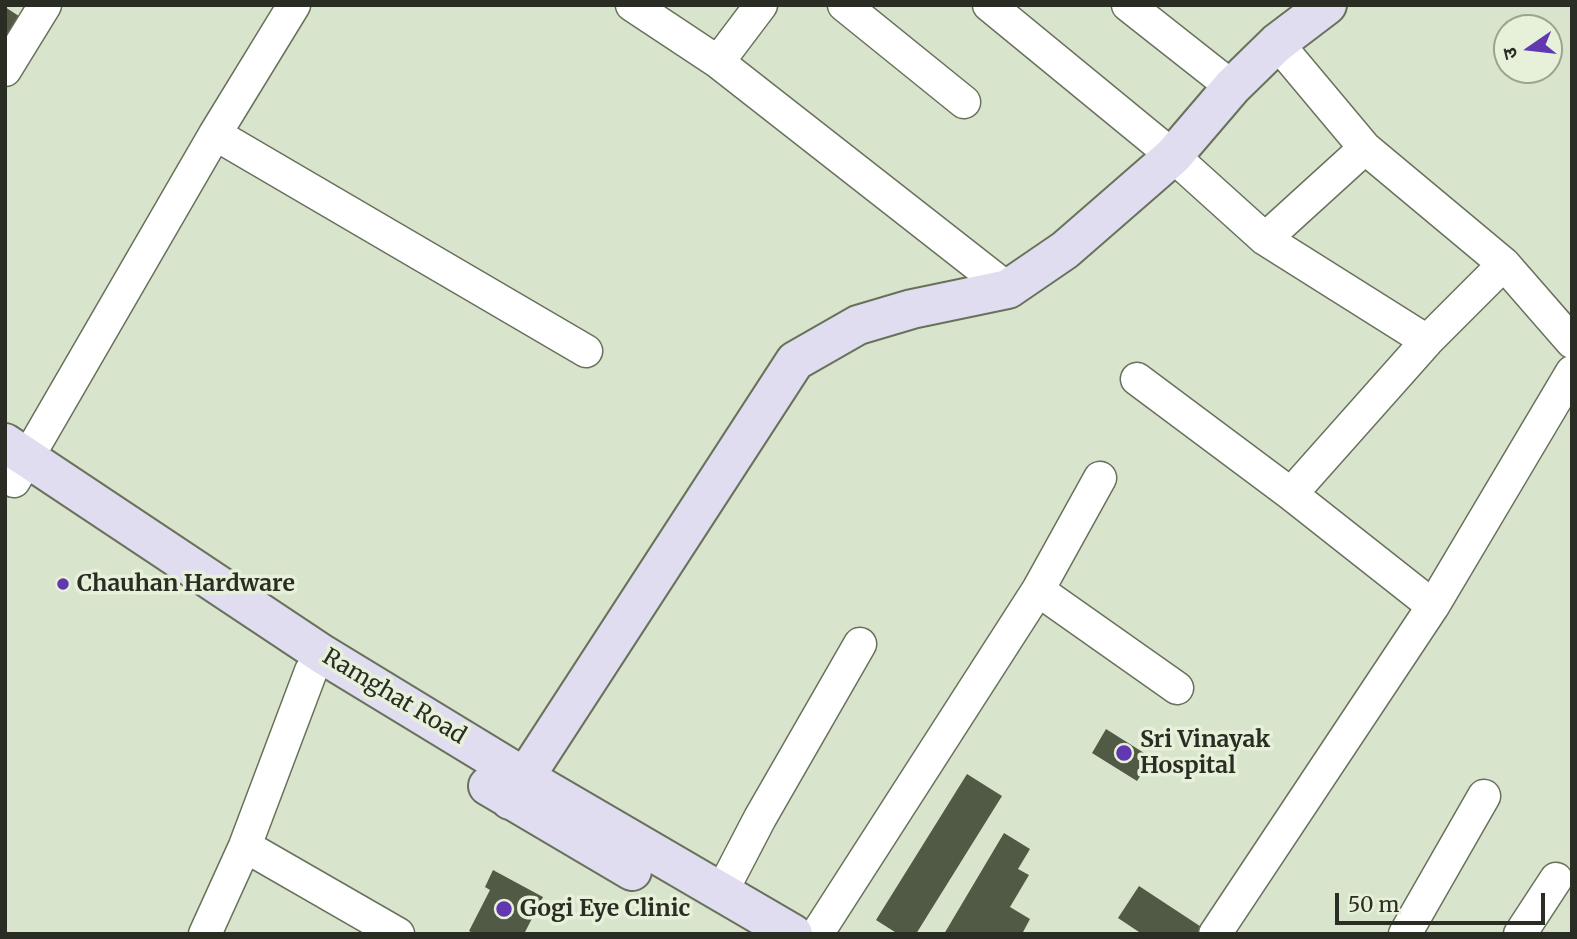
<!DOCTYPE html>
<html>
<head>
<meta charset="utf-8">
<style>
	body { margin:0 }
	#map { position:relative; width:1577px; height:939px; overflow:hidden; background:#d9e4cc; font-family:Merriweather,"Noto Sans Devanagari",serif }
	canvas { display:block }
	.frame { position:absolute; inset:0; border:7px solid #2a2d24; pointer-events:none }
	.north { position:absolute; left:1493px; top:14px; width:70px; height:70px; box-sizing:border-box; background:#e7f1d9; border:2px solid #9ba391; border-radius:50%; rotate:256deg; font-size:19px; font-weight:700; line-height:28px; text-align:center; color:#2a2d24 }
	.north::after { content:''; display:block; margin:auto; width:24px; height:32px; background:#6138b0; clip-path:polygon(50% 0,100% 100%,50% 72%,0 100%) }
	.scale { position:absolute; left:1335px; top:893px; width:210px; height:32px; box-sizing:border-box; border:4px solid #2a2d24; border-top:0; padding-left:9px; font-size:21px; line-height:24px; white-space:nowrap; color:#2a2d24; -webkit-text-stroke:5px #e7f1d9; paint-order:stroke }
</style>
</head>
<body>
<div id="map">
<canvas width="1577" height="939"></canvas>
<div class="frame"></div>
<div class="north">उ</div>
<div class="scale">50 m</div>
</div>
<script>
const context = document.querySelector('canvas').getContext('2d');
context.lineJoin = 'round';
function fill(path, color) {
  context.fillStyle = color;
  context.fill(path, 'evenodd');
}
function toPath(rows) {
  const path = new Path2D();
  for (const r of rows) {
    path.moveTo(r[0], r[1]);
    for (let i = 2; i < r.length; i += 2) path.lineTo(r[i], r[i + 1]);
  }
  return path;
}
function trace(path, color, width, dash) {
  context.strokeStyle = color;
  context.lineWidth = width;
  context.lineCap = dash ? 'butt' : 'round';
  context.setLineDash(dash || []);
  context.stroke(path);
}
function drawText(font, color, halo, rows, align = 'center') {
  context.font = font + ' Merriweather,serif';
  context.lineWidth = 7;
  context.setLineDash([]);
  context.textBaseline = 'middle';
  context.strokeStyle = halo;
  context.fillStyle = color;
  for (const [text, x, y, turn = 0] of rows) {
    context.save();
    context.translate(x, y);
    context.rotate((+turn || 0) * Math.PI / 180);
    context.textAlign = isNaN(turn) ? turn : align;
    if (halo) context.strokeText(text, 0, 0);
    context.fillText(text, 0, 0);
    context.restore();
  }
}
const building = toPath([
	[5,7,25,20,5,49],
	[1106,729,1152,758,1137,781,1092,753],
	[967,774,1002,796,916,934,898,934,876,920],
	[1004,833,1030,849,1018,869,1029,875,1010,907,1030,919,1022,934,944,934],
	[493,870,543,897,524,934,475,934,469,931,490,890,485,887],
	[1139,886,1212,934,1142,934,1118,918]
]);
const street = toPath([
	[632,5,718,62,1008,289],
	[844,5,964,102],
	[989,5,1173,156,1265,239,1427,341],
	[1128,5,1232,87],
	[1277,43,1365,148,1504,264,1572,342],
	[718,62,761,5],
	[5,70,45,5],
	[215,134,586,351],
	[1265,239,1365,148],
	[1137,379,1291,494,1433,606],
	[14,481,215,134,294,5],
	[1291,494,1427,341,1504,264],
	[1038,590,1177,688],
	[245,846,398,934],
	[721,893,760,818,860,644],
	[205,934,245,846,311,671],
	[817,934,1038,590,1100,478],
	[1215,934,1433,606,1572,372],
	[1405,934,1484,796],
	[1520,934,1556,879]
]);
const secondary = toPath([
	[5,443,322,654,524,777,793,934],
	[488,786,632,871],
	[510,800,795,361,858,325,912,309,1008,289,1065,250,1173,156,1232,87,1277,43,1327,5]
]);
const markers = [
	[63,584,7,"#6138b0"],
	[1124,753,9,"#6138b0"],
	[504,909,9,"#6138b0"]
];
const poiNames = [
	["Chauhan Hardware",77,584],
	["Sri Vinayak",1140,740],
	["Hospital",1140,766],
	["Gogi Eye Clinic",520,909]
];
const streetNames = [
	["Ramghat Road",394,697,31]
];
fill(building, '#515a45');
trace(street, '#68715c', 35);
trace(secondary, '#68715c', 42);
trace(street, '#fff', 32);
trace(secondary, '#e1ddf0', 38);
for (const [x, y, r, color] of markers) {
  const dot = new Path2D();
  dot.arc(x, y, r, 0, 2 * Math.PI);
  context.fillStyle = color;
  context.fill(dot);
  trace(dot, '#e7f1d9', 2.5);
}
drawText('bold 23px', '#2a2d24', '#e7f1d9', poiNames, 'left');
drawText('23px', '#2a2d24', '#e7f1d9', streetNames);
</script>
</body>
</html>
